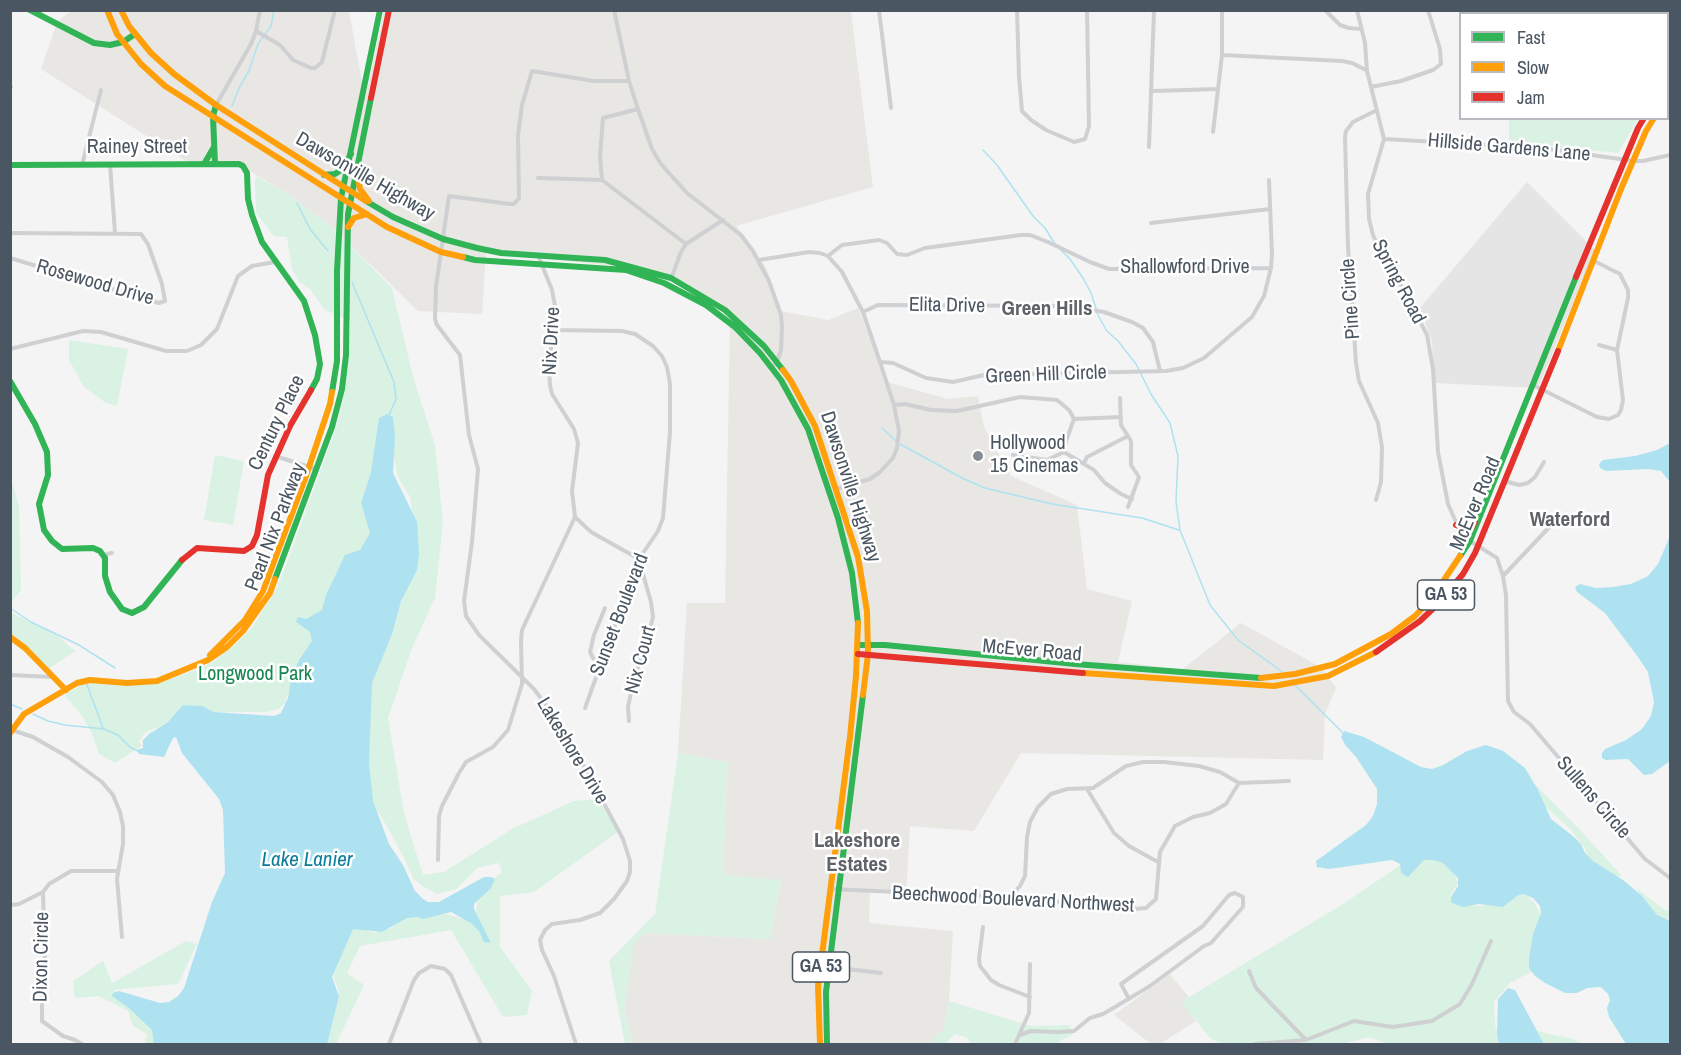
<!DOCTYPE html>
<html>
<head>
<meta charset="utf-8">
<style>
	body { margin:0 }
	#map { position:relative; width:1681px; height:1055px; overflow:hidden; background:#f4f4f4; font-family:"Archivo Narrow",sans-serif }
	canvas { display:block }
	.frame { position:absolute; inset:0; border:12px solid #4a5661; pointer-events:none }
	.legend { position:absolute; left:1459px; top:12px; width:210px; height:108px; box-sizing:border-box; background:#fff; border:2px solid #b7bbc0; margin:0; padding:8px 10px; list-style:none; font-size:18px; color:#4a5661 }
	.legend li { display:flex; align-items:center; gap:12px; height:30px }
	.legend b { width:30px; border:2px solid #b7bbc0 }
</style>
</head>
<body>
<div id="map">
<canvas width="1681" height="1055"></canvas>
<div class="frame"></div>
<ul class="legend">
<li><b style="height:8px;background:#30b455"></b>Fast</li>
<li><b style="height:8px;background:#ff9f0a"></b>Slow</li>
<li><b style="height:8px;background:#e5322d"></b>Jam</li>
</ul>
</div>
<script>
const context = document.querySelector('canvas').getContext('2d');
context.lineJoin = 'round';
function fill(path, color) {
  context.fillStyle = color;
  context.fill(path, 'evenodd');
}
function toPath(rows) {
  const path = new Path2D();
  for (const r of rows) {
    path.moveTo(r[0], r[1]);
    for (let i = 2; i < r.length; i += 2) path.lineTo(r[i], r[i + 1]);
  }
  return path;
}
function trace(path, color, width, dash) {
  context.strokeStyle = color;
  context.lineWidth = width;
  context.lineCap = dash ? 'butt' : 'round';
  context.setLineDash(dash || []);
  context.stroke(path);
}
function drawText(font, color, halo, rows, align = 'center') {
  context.font = font + ' "Archivo Narrow",sans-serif';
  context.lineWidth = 5;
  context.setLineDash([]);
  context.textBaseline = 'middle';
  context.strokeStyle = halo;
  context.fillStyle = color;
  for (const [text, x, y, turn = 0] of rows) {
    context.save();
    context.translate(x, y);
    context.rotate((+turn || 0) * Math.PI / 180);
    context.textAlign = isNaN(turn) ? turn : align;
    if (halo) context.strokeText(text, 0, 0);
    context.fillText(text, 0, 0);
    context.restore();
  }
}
const commercial = toPath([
	[71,11,349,11,365,99,384,11,851,11,873,187,736,226,766,267,781,311,828,320,858,308,887,382,948,399,978,396,984,427,1011,476,1077,505,1087,589,1132,601,1118,662,1183,669,1241,623,1322,668,1336,688,1325,714,1323,760,1021,753,974,831,910,826,906,892,870,891,869,923,953,931,949,1001,944,1030,929,1043,929,1044,632,1044,625,1009,633,944,645,933,770,939,781,881,723,875,727,762,678,753,687,603,725,603,730,319,713,305,680,284,637,268,486,253,482,314,418,311,333,228,289,195,240,165,189,163,41,69,57,22],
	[1170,974,1189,997,1182,1002,1196,1021,1160,1044,1151,1044,1114,1015]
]);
const education = toPath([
	[1527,182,1595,250,1538,388,1434,383,1432,342,1420,308]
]);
const green = toPath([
	[1509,119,1509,118,1638,119,1618,153,1509,142],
	[256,176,289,195,333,228,392,288,413,377,435,445,443,522,435,598,412,648,388,718,404,813,423,875,444,872,512,829,574,801,598,799,618,832,534,892,500,896,500,947,532,991,527,1015,503,1017,451,930,360,946,347,973,364,985,336,1044,317,1044,339,992,332,972,350,924,374,933,392,928,404,911,437,912,470,920,476,918,477,902,487,885,502,872,499,863,477,868,457,889,437,894,422,886,413,878,403,856,380,814,365,798,364,710,374,662,416,540,410,497,398,477,394,457,382,443,361,503,371,533,360,550,337,571,322,610,308,618,296,622,310,632,312,641,299,660,285,703,295,709,284,704,279,709,266,712,214,712,202,706,183,705,173,718,161,726,145,732,139,742,142,746,115,763,99,754,91,731,79,712,64,695,81,685,90,682,124,686,154,684,194,671,211,663,237,643,253,626,276,589,288,560,339,419,343,399,349,354,350,321,324,309,310,289,299,282,292,269,287,237,274,236,256,213,255,183],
	[69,340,128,349,117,406,106,403,84,387,69,360],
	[215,455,244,461,233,525,204,520],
	[10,475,19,506,21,590,11,603],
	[10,612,58,636,75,651,48,669,24,644,11,634],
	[678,753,727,762,723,875,781,880,770,939,645,933,634,944,625,1009,632,1044,625,1044,609,961,655,914],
	[1520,769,1581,831,1622,876,1607,876,1591,869,1585,848,1570,829,1538,800],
	[1433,859,1451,866,1458,883,1450,896,1458,904,1483,906,1524,894,1534,902,1543,919,1533,971,1510,983,1494,1002,1495,1025,1502,1044,1387,1044,1368,1037,1342,1044,1221,1044,1210,1038,1181,1002,1343,904,1399,866,1417,860],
	[1636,888,1666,911,1670,909,1670,920,1661,919,1647,904],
	[186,941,197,944,178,984,114,990,117,998,151,1024,155,1038,154,1044,145,1044,147,1034,133,1026,128,1011,99,996,75,998,73,981,103,961,112,983],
	[949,1001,1031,1026,1069,1025,1073,1034,1055,1044,972,1044,966,1037,955,1034,945,1044,929,1044,929,1043,944,1030],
	[1537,1031,1573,1039,1582,1044,1544,1044]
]);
const water = toPath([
	[387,414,393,417,395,437,393,473,417,522,419,554,417,570,401,601,392,634,372,683,369,763,373,801,389,844,403,865,415,891,423,899,428,902,439,902,484,877,491,877,495,879,491,888,474,904,474,909,491,943,484,942,479,931,471,923,451,912,423,919,418,917,407,918,382,932,353,929,332,977,339,996,327,1044,154,1044,152,1030,130,1009,112,996,113,993,119,991,160,1003,169,1002,178,996,184,988,212,902,225,873,223,810,219,799,182,753,176,737,173,738,164,757,139,754,137,750,143,748,143,740,149,734,168,722,183,705,202,706,214,712,274,716,281,713,288,698,291,679,299,660,312,641,310,632,296,622,298,617,306,619,322,610,326,595,345,555,360,550,370,533,361,503,371,472,379,418],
	[1670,443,1670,482,1661,471,1648,469,1606,471,1600,468,1599,464,1603,460,1635,456,1657,450],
	[1670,536,1670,761,1652,774,1644,775,1628,759,1606,760,1602,758,1602,753,1605,749,1626,740,1642,729,1651,716,1654,702,1648,672,1638,657,1605,613,1577,592,1575,587,1580,584,1596,588,1613,587,1631,584,1648,576,1658,564],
	[1344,731,1364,737,1421,767,1432,769,1443,765,1467,751,1486,745,1503,751,1525,768,1538,790,1551,819,1574,837,1581,844,1585,853,1593,861,1623,880,1641,895,1657,915,1670,921,1670,1044,1626,1044,1609,1017,1607,1008,1610,1000,1608,994,1601,987,1587,988,1577,993,1565,993,1545,983,1535,976,1529,968,1529,959,1533,934,1541,913,1540,906,1533,898,1523,894,1517,896,1503,907,1478,904,1463,907,1455,904,1451,902,1451,897,1458,886,1458,878,1443,863,1433,860,1424,860,1408,877,1401,873,1400,864,1392,860,1329,869,1317,867,1316,861,1366,825,1373,816,1377,804,1377,789,1356,757,1346,746,1341,737],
	[1508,988,1515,990,1544,1044,1499,1044,1497,1034,1498,999]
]);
const stream = toPath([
	[232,106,240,86,249,71,258,44,271,26,274,10],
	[983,150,997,165,1033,216,1045,228,1055,244],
	[297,203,310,229,328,251],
	[1060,249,1070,259,1083,278,1091,293,1096,308],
	[352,282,394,382,396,399,389,415],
	[1097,313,1106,330,1118,341,1136,364,1151,394,1170,423,1178,456,1176,502,1180,530,1210,605,1238,640,1284,673],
	[882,428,896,441],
	[900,444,964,479,985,488,1052,504,1142,518,1179,530],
	[10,608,31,622,79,645,115,668],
	[86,682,103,728],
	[1295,685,1343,733],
	[10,704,22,709],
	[33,714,48,721,65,725,104,729,118,735,130,747,138,751]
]);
const street = toPath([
	[614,10,629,81,638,109,652,149,661,164,687,193,741,235,753,251,769,281,781,315,782,327,781,350,777,362,772,367],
	[879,10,891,108],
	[1017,10,1019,77,1022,111,1031,120,1046,130,1074,142,1085,139,1089,126,1087,10],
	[1325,10,1340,25,1349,28,1361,29],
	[1357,10,1365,43,1367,71,1384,139,1368,194,1369,219,1373,235,1380,250,1405,292,1427,335,1433,369,1438,452,1448,504,1459,529,1470,541,1497,558,1503,576,1506,595,1508,701,1514,712,1530,724,1645,859,1670,878],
	[10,12,11,10],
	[256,31,280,45,293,60,311,68,315,68,322,62,335,10],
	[1222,55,1342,61,1352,63,1366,70],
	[10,86,11,87],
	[1371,87,1401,81,1433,70,1441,64,1440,49,1428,10],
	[1153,91,1218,89],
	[216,105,251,44,256,31,260,10],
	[1213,132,1222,55,1222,10],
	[1384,139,1542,148,1634,161,1643,161,1670,155],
	[1149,147,1154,10],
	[110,164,115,233],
	[82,165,101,90],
	[538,178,602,180,686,244],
	[602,180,600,156,603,118,638,109],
	[1151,223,1270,209],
	[10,233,141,234,148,244,162,284,165,301,159,303,10,258],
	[538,255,552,290,555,306,549,369,550,385,552,394,574,429,578,443,572,491,575,517,591,532,639,559],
	[828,256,842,272,863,312],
	[759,260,809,252,820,253,828,256,842,245,879,240,887,243,897,254,907,255,925,248,1021,235,1030,235,1048,242,1090,262,1109,269,1271,268],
	[671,279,681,252,686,244,723,220],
	[554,330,622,331,635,334,653,346,662,356,667,367,670,384,670,432,663,518,658,531,639,559,585,708],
	[1599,345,1617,350],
	[10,349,83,331,101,332,166,351,187,351,201,345,217,329,238,276,252,266,275,262],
	[880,362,863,312,878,305,1068,306,1104,312,1132,322,1143,328,1153,342,1160,371],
	[1533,385,1597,417,1609,419,1618,415,1621,410,1623,400,1617,350,1628,298,1628,290,1620,274,1594,261],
	[1120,398,1121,425,1131,441,1131,465,1139,477,1128,507],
	[894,405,905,404,931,410,957,411,1020,397,1045,399,1057,400,1069,410,1074,419],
	[1064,452,1066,441,1074,419,1121,417],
	[1013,455,1047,460,1064,452,1094,470,1105,483,1121,494,1132,499],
	[275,456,316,469],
	[1084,463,1087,457,1128,436],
	[1503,484,1508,482,1519,485,1528,483,1535,477,1544,462],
	[836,489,870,479,880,472,893,458,897,448,899,431,894,405,880,362,893,363,926,378,953,382,984,375,1166,371,1183,368,1204,358,1252,317,1264,296,1271,268,1272,254,1269,180],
	[1376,500,1381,482,1382,447,1378,423,1359,381,1356,363,1348,247,1345,137,1346,131,1353,122,1377,110],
	[105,558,107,554,112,553],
	[1503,576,1557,519,1570,518,1609,520],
	[600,663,593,658,590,652,594,635,605,608],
	[10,675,52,677],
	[629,721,628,707,634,678,646,645,653,617,651,602,643,574,637,566],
	[12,730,33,737,68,757,102,782,113,795,120,812,123,826,123,844,117,879,122,937],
	[1087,789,1114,833,1129,846,1158,862],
	[438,860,439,816,442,806,459,773,466,762,493,747,508,730,522,684,521,641,522,630,575,517],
	[831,889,1010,897,1134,909,1146,908,1156,899,1160,852,1175,826,1193,817,1210,813,1226,804,1239,783,1289,781],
	[1010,897,1020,886,1025,876,1027,837,1030,822,1038,807,1051,794,1067,789,1093,788,1126,766,1143,762,1164,762,1199,766,1220,772,1239,783],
	[10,905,19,904,43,892],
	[983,927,979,959,980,966,991,980,999,985,1030,997],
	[831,952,836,962,845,969],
	[821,966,881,973],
	[1249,971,1256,988,1305,1039],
	[1020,1035,1031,1031,1057,1032,1074,1031,1090,1018,1103,1014,1115,1007,1150,986,1204,946,1211,943,1243,907,1243,897,1235,893,1229,895,1203,926,1121,984,1129,999],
	[82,1044,75,1040,63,1036,42,1021,42,998,45,964,43,892,49,884,71,871,118,871],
	[389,1044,414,980,419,973,431,966,445,969,451,975,481,1044],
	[576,1044,554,976,542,950,540,940,545,930,552,924,580,920,600,913,614,899,627,881,630,872,630,861,623,839,564,729,534,689,479,635,466,616,464,601,472,542,478,469,469,435,460,355,437,325,435,319,436,287,449,196,510,204,514,204,519,198,518,135,522,105,532,71,594,81,629,81],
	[1015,1044,1029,1013,1030,964],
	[1255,1044,1306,1040,1354,1021,1393,1027,1432,1021,1460,1004,1472,984,1491,941]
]);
const fast = toPath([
	[30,10,94,43,110,45,123,42,135,34],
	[204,164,214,147],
	[215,164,213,116,216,105],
	[10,165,239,164,243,166,247,173,248,199,252,215,262,242,304,301,315,335,320,364,317,379,311,390],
	[324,175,335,174,341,170,351,154],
	[366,201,393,217,443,239,477,248,501,253,605,260,671,278,725,310,764,346,783,370],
	[463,257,475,260,626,270,664,283,706,305,735,327,760,353,781,380,808,429,838,518,852,573,858,623],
	[10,381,35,424,47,452,48,475,39,504,44,530,52,541,62,549,93,548,100,551,105,558,105,576,110,592,122,609,132,613,144,607,182,560],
	[332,392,337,361,337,271,341,198,380,10],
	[1460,556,1470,541,1576,277],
	[275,579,332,427,342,389,346,355,348,214,371,98],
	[858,645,885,645,1075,664,1261,678],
	[827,1044,826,992,863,695]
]);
const slow = toPath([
	[107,10,117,34,141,64,165,86,387,227,441,252,463,257],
	[121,10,129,26,151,53,174,74,216,105,366,201],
	[1668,84,1670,81],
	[357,172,360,189,369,201],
	[348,227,354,218,367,214],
	[1558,351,1621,189,1646,131,1654,118],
	[783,370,791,381,815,426,858,557,867,611,868,654,863,695],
	[10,637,25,648,66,690],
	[210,655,245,620,263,591,305,479,330,404,332,392],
	[1083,673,1274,686,1328,676,1376,652],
	[1261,678,1295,674,1335,664,1391,634,1415,616,1432,598,1460,556],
	[10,733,24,714,77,683,90,680,127,683,157,681,208,660,227,647,243,631,270,593,275,579],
	[820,1044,818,986,850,737,856,676,858,623]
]);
const jam = toPath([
	[371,98,389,10],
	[1668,98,1670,95],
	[1576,277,1638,128,1644,118],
	[1456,525,1467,529,1472,527,1475,522],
	[182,560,197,548,244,551,252,546,257,535,268,475,290,426,311,390],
	[1376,652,1420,621,1439,603,1463,574,1475,553,1558,351],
	[858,654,1083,673]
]);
const markers = [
	[978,456,6,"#868d94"]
];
const shields = [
	[1446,595,57],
	[821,967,57]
];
const shieldNames = [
	["GA 53",1446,595],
	["GA 53",821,967]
];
const streetNames = [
	["Rainey Street",137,148],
	["Hillside Gardens Lane",1509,148,5],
	["Dawsonville Highway",365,177,30],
	["Shallowford Drive",1185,268],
	["Spring Road",1398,282,62],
	["Rosewood Drive",95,283,16],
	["Pine Circle",1351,299,-94],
	["Elita Drive",947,306,1],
	["Nix Drive",552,341,-87],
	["Green Hill Circle",1046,375,-2],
	["Century Place",277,423,-64],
	["Dawsonville Highway",850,487,72],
	["McEver Road",1476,504,-67],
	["Pearl Nix Parkway",276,527,-69],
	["Sunset Boulevard",620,615,-69],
	["McEver Road",1032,651,5],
	["Nix Court",641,660,-75],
	["Lakeshore Drive",572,751,59],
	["Sullens Circle",1593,798,49],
	["Beechwood Boulevard Northwest",1013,900,3],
	["Dixon Circle",42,957,-89]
];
const poiNames = [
	["Hollywood",990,444],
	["15 Cinemas",990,467]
];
const parkNames = [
	["Longwood Park",255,675]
];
const neighbourhoodNames = [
	["Green Hills",1047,309],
	["Waterford",1570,520],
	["Lakeshore",857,841],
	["Estates",857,865]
];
const waterNames = [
	["Lake Lanier",307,860]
];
fill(commercial, '#e8e7e3');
fill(education, '#e6e5e6');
fill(green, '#d9f2e3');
fill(water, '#aee2f0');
trace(stream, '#aee2f0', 1.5);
trace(street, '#ced0d2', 4);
trace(fast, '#30b455', 6);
trace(slow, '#ff9f0a', 6);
trace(jam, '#e5322d', 6);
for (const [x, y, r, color] of markers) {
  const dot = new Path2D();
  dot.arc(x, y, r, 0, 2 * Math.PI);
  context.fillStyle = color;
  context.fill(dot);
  trace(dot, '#fff', 2);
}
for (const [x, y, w] of shields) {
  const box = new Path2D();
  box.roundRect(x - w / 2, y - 15, w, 30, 4.5);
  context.fillStyle = '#fff';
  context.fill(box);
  trace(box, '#4a5661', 1.5);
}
drawText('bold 18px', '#4a5661', null, shieldNames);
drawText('20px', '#4a5661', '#fff', streetNames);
drawText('20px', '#4a5661', '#fff', poiNames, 'left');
drawText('20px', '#17864f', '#fff', parkNames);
drawText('bold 21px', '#5f6368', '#fff', neighbourhoodNames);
drawText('italic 21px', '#0c7c9b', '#fff', waterNames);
</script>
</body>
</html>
